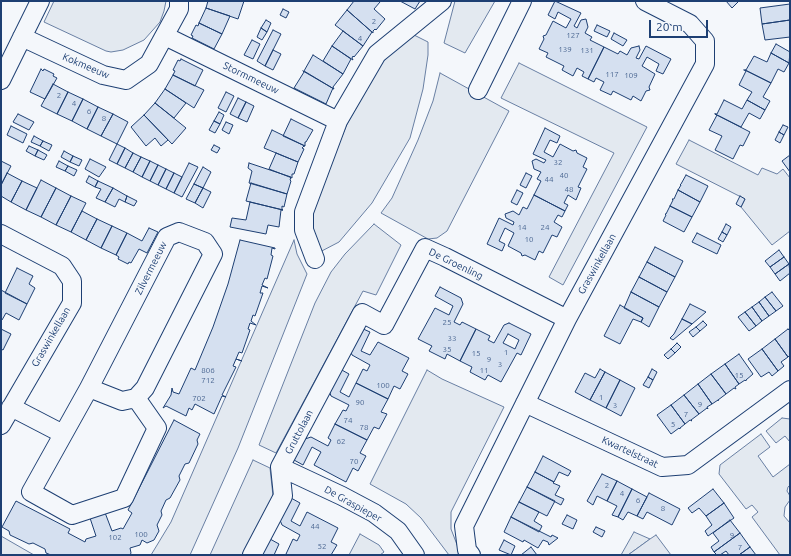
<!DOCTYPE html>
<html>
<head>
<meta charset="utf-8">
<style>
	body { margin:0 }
	#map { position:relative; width:791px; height:556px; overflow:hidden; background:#f4f7fb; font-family:Ubuntu,sans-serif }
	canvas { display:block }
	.frame { position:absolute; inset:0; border:2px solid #1d3f73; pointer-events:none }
	.scale { position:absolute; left:649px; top:20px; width:59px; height:18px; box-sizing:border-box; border:2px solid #1d3f73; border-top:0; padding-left:5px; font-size:12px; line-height:14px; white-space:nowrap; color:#1d3f73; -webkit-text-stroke:3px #f4f7fb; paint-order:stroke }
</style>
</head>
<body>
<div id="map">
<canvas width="791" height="556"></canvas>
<div class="frame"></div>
<div class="scale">20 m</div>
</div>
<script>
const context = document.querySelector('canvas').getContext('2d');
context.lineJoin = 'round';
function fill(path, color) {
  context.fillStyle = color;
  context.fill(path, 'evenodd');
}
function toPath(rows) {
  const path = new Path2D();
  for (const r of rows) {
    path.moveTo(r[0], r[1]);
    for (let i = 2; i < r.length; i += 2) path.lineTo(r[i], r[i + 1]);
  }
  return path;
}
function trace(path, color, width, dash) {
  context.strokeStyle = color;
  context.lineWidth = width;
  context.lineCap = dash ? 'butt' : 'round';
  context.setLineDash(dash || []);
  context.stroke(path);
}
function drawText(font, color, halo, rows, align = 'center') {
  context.font = font + ' Ubuntu,sans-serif';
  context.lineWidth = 3;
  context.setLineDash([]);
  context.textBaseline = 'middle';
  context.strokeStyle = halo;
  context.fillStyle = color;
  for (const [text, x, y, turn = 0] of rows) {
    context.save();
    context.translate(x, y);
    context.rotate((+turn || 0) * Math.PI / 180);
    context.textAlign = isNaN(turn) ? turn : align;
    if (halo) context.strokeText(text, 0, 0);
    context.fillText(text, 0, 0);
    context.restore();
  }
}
const green = toPath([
	[54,1,166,1,164,11,160,22,144,40,123,50,111,52,106,51,44,22,54,1],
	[455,1,495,1,465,53,444,43,455,1],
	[414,35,428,42,428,55,423,89,410,138,372,203,339,242,316,254,310,227,312,210,347,124,379,67,403,36,414,35],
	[519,63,647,127,563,285,549,277,614,153,501,98,519,63],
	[440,73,509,111,447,231,437,238,428,239,381,213,392,198,418,140,433,101,440,73],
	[689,140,758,175,762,168,777,174,783,169,790,178,790,231,772,245,741,207,745,199,676,164,689,140],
	[374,224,401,245,376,295,363,291,276,453,259,445,315,303,331,272,345,254,374,224],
	[294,240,297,254,307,274,238,448,190,555,151,555,171,522,294,240],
	[427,370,442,379,504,407,451,512,451,529,461,555,449,555,421,518,406,504,370,484,427,370],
	[782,418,790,419,790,442,785,436,776,443,766,431,782,418],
	[761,434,770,447,758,456,773,477,790,464,790,485,788,487,787,491,790,496,790,500,785,507,784,516,790,523,790,555,780,555,752,517,758,512,752,505,746,509,719,474,720,465,761,434],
	[253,460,270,468,273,496,242,555,210,555,253,460],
	[634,532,650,539,628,555,621,555,634,532],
	[360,534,379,545,384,552,380,555,349,555,360,534],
	[1,536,34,555,1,555,1,536]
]);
const parking = toPath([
	[656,535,671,555,628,555,650,539,656,535]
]);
const building = toPath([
	[208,1,244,1,238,19,206,8,208,1],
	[354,1,379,1,380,2,374,9,385,19,376,30,375,29,373,31,373,33,347,10,354,1],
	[400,1,420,1,415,9,400,1],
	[555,1,581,13,574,26,577,28,581,20,586,19,588,27,585,33,592,37,590,40,604,47,588,79,582,76,584,72,577,68,573,76,562,70,564,66,546,57,548,53,539,49,544,39,543,36,546,35,553,21,566,28,571,19,558,12,555,19,548,15,555,1],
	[726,1,739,1,732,8,726,1],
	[790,4,790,20,762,24,760,8,790,4],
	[206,8,230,16,222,34,199,23,206,8],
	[283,9,289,12,286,18,280,15,283,9],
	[347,10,372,32,363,46,335,25,347,10],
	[266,20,271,23,267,32,261,28,266,20],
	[790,20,790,37,765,40,762,24,790,20],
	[199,23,222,34,214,49,192,38,193,36,191,35,196,25,198,26,199,23],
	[597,25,610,31,607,37,594,31,597,25],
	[261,28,267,32,262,40,257,37,261,28],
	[273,30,281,34,265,66,257,61,273,30],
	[343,31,363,46,354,57,353,56,352,58,353,60,332,46,343,31],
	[614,33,627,40,623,46,611,39,614,33],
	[252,40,260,44,253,59,244,55,252,40],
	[776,44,790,52,789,63,771,53,776,44],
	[332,46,351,59,343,74,323,61,332,46],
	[639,46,640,50,636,58,639,59,646,46,671,59,663,74,656,71,659,64,647,57,642,66,655,74,649,87,650,90,646,91,641,101,633,96,631,100,613,91,611,95,600,90,604,82,596,78,594,82,588,79,604,47,618,54,620,51,627,55,631,48,639,46],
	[273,50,281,54,273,70,265,66,273,50],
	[771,53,789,63,784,72,778,69,771,83,745,70,746,70,754,56,767,62,771,53],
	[313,55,343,74,333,87,334,89,304,71,313,55],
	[181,59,203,70,195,86,173,75,175,71,173,70,178,60,180,61,181,59],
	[41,69,43,71,44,69,54,74,53,76,57,78,45,99,30,92,41,69],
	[744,70,745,70,771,83,763,97,770,101,765,110,747,100,752,92,739,85,746,71,744,70],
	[303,71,334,89,333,88,326,104,294,88,304,72,303,71],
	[173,75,204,90,194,108,165,89,173,75],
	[53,84,68,92,57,114,41,106,53,84],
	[165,89,186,103,174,118,155,103,165,89],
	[68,92,83,99,72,121,57,114,68,92],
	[226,92,234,96,226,112,218,108,226,92],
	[238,98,246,102,238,118,230,114,238,98],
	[83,99,98,107,87,129,72,121,83,99],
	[724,100,742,109,747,100,765,110,760,119,749,113,741,127,715,114,717,114,724,100],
	[246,102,254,106,247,122,238,118,246,102],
	[155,103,186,128,172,144,144,115,155,103],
	[98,107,113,114,101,136,87,129,98,107],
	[219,112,224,115,220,124,214,121,219,112],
	[18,114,34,122,29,130,13,122,18,114],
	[113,114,128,122,117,144,101,136,113,114],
	[715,114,750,132,743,146,740,145,733,159,715,150,722,136,709,130,717,115,715,114],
	[144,115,168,140,161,146,155,138,146,146,131,127,144,115],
	[291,119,313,130,306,142,305,142,305,146,283,136,291,119],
	[214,121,220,124,215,133,209,130,214,121],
	[226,122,233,125,229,134,222,130,226,122],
	[783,125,788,127,784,135,779,132,783,125],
	[11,126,27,134,23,143,7,135,11,126],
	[545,128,560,136,557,143,550,140,544,152,553,157,560,144,573,151,576,150,577,153,587,158,583,167,587,169,578,187,581,188,576,200,568,195,564,203,568,205,565,211,534,195,541,181,537,179,541,172,534,169,532,161,536,159,544,163,546,160,533,154,545,128],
	[272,130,305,146,304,146,302,148,304,149,298,162,264,148,272,130],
	[779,132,784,135,780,143,775,140,779,132],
	[34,136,43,141,40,146,31,142,34,136],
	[43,141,52,145,49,151,40,146,43,141],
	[117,144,125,148,117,164,109,160,117,144],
	[214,145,220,148,217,153,211,150,214,145],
	[29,146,38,150,35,156,26,151,29,146],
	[125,148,133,153,125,168,117,164,125,148],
	[38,150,47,155,44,160,35,156,38,150],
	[64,151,73,156,70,162,61,157,64,151],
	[133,153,141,157,133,172,125,168,133,153],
	[276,153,298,162,294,174,292,174,292,178,269,169,276,153],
	[790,155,790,172,782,161,790,155],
	[73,156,82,160,79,166,70,162,73,156],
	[141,157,150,161,142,177,133,172,141,157],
	[90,159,106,167,99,177,85,169,90,159],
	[1,161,11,166,1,185,1,161],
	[59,161,68,166,65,171,56,167,59,161],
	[150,161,158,165,150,181,142,177,150,161],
	[189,163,198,167,182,197,174,193,189,163],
	[249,163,291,177,290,180,291,181,287,194,249,183,252,171,248,168,249,163],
	[158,165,166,169,158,185,150,181,158,165],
	[68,166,77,170,74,176,65,171,68,166],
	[203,167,211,172,203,188,194,184,203,167],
	[166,169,174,173,166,189,158,185,166,169],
	[7,173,22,181,11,202,1,196,1,185,7,173],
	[174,173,182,177,174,193,166,189,174,173],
	[526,173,532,176,526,188,520,185,526,173],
	[686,175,708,186,700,202,678,190,681,185,680,185,681,184,686,175],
	[89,176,98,181,95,187,86,182,89,176],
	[41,180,56,188,41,217,26,210,41,180],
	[22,181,37,188,26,210,11,202,22,181],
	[98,181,113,188,105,202,96,198,101,189,95,187,98,181],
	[251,183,287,194,284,207,282,206,282,209,283,210,246,201,251,183],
	[194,184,203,188,195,203,186,199,194,184],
	[56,188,71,196,56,225,41,217,56,188],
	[113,188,127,196,125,202,119,199,115,207,105,202,113,188],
	[203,188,211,192,203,208,195,203,203,188],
	[517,190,523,193,517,205,511,202,517,190],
	[678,190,700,202,692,217,670,206,673,200,672,199,674,199,678,190],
	[534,195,565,211,562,217,558,215,554,222,562,227,557,237,552,235,543,253,539,251,535,260,525,255,522,256,521,253,508,246,514,233,505,228,499,241,505,244,502,251,487,244,499,218,513,225,514,222,506,218,505,214,513,211,519,215,523,207,527,209,534,195],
	[71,196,86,203,71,232,56,225,71,196],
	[127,196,137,201,134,206,125,202,127,196],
	[740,196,745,199,741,207,736,204,740,196],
	[250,202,283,210,281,210,279,227,268,225,266,234,230,227,232,218,246,220,250,202],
	[670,206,692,217,684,232,663,221,666,215,665,214,666,214,670,206],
	[82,211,97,219,86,240,71,232,82,211],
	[97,219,112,226,101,248,86,240,97,219],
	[726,224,731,227,727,235,722,232,726,224],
	[112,226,127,233,116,255,101,248,112,226],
	[149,228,158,232,147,253,139,249,131,263,129,262,128,264,118,259,119,257,116,255,127,233,142,241,149,228],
	[722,232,727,235,723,242,718,239,722,232],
	[697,233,721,245,717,254,692,242,697,233],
	[240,240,275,248,275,249,272,248,271,255,273,256,267,279,265,278,262,285,268,288,262,286,260,293,263,293,255,316,253,315,251,321,256,325,250,323,248,329,250,330,242,353,239,352,236,359,242,361,236,359,233,366,236,367,222,395,226,397,222,396,214,414,195,404,192,410,189,408,186,416,166,406,163,408,171,395,172,388,173,392,179,394,191,368,195,370,213,327,228,284,240,240],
	[655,247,683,261,675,277,647,262,655,247],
	[779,250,784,257,770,267,765,261,779,250],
	[784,257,789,264,775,274,770,267,784,257],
	[647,262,675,277,667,292,639,277,647,262],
	[789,264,790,273,780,281,775,274,789,264],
	[17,268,33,276,29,284,35,288,27,304,5,293,17,268],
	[639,277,667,292,659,307,631,292,639,277],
	[440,287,461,298,463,304,454,322,460,325,462,322,476,329,460,361,447,354,445,359,429,351,432,346,418,339,435,308,449,315,453,306,435,296,440,287],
	[1,290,27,304,19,320,6,313,2,320,1,320,1,290],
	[631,292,659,307,649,327,641,322,643,318,624,308,631,292],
	[772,292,783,306,776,311,765,297,772,292],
	[765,297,776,311,769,316,759,302,765,297],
	[759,302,769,316,762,321,752,307,759,302],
	[690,304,706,312,692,324,682,319,690,304],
	[620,305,643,318,641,322,633,319,620,344,604,336,620,305],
	[752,307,762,321,756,326,745,312,752,307],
	[745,312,756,326,749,331,738,317,745,312],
	[682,319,692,324,673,340,670,338,674,334,682,319],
	[703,321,707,325,700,331,696,327,703,321],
	[509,323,531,334,521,355,517,353,501,382,488,375,485,380,470,372,472,367,460,361,476,329,490,336,488,340,494,343,504,325,509,323],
	[508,334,519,340,515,349,503,343,508,334],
	[696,327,700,331,693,337,689,332,696,327],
	[361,328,370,332,361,351,370,355,378,342,409,358,402,371,408,374,400,389,394,386,388,399,356,383,363,369,367,371,370,365,352,355,350,349,361,328],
	[1,329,11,334,3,350,1,349,1,329],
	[788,329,790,331,790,355,788,357,775,339,788,329],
	[775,339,788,357,781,362,784,366,778,371,762,349,775,339],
	[677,343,681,347,675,353,671,349,677,343],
	[671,349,675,353,668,359,664,355,671,349],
	[762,349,778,371,772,376,769,372,761,377,748,359,762,349],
	[739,354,753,374,746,380,746,381,745,380,739,384,725,364,739,354],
	[725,364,739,384,735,387,736,389,734,388,726,394,711,374,725,364],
	[340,369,349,374,340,392,349,397,356,383,388,399,381,412,387,414,379,429,374,427,367,440,335,424,343,410,346,411,349,405,331,396,329,390,340,369],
	[600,369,605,372,590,400,575,392,585,373,595,378,600,369],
	[652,369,657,372,653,380,648,377,652,369],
	[605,372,620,380,606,408,590,400,605,372],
	[711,374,726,394,718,400,718,401,718,400,712,404,698,384,711,374],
	[648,377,653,380,649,388,643,385,648,377],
	[620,380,635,388,621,416,606,408,620,380],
	[698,384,712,404,707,407,708,409,707,408,699,414,684,395,698,384],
	[684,395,699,414,691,420,692,421,690,420,685,424,671,405,684,395],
	[671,405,685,424,680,428,680,429,679,428,671,434,657,415,671,405],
	[174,420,200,434,197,440,198,444,189,463,185,464,179,476,180,480,170,498,166,500,161,511,162,515,157,525,159,531,154,540,147,543,142,540,140,545,130,548,131,553,130,555,51,555,46,553,45,549,33,543,29,544,10,535,9,531,2,527,16,501,70,529,68,533,85,542,86,539,96,536,89,515,104,510,112,531,121,528,123,529,132,513,128,510,174,420],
	[335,424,367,440,360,453,366,456,358,471,353,468,346,482,314,465,321,452,312,447,303,465,294,460,305,439,311,437,328,446,331,440,328,438,335,424],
	[543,456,571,471,568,476,559,472,554,482,535,472,543,456],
	[535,472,554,482,553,483,560,486,555,495,564,499,561,505,527,487,535,472],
	[602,474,617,481,607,501,597,496,593,505,587,501,602,474],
	[617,481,632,489,618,517,612,515,617,506,607,501,617,481],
	[527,487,555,501,547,516,519,502,527,487],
	[632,489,647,497,637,516,628,512,623,520,618,517,632,489],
	[713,489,724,503,706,516,699,508,692,513,688,508,713,489],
	[649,493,680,509,672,525,647,512,643,519,637,516,649,493],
	[291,498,300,503,291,521,300,526,307,512,338,528,331,542,337,545,331,555,289,555,286,554,293,539,297,541,300,535,282,525,280,520,291,498],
	[519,502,539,512,534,521,542,526,539,532,511,517,519,502],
	[724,503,734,518,708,536,705,531,712,525,706,516,724,503],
	[567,515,577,520,573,529,562,524,567,515],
	[511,517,551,537,552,535,558,538,549,545,548,542,543,540,538,548,524,540,523,542,504,532,511,517],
	[730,520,740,533,714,552,711,547,719,541,713,533,730,520],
	[596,527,605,531,602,537,593,532,596,527],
	[740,533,750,547,739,555,729,555,726,551,720,555,717,555,714,552,740,533],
	[270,539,279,544,274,555,262,555,270,539],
	[504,540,515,546,511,555,499,550,504,540],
	[531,547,537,555,521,555,531,547],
	[750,547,756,555,739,555,750,547]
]);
const street = toPath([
	[165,36,338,121],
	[22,37,103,75,126,80,149,64,179,9,179,1],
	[1,80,40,1],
	[478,90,522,1],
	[179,232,205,242,213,254,145,388,136,398,122,401,89,388,167,237,179,232],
	[1,234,62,266,72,281,72,303,1,425],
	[315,259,304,230,304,212,338,121,377,54,442,1],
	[89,388,31,492,72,515,124,498,157,428,136,398],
	[525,403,662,467,688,465,790,390],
	[11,407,63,434],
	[280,467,342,496,374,513,398,531,415,555],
	[252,555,283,496,280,467,362,313,384,325,425,248,445,257,567,319],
	[471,555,467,550,464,526,567,319,705,64,705,41,690,24,645,1]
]);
const numberNames = [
	["2",374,21],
	["127",573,35],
	["4",360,38],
	["139",565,49],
	["131",587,50],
	["117",612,74],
	["109",631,75],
	["2",59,95],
	["4",74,103],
	["6",89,111],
	["8",104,118],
	["32",558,162],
	["40",564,175],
	["44",549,179],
	["48",569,189],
	["14",522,227],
	["24",545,227],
	["10",529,239],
	["25",447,322],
	["33",452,338],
	["35",447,349],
	["1",506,352],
	["15",476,353],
	["9",489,359],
	["3",500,364],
	["806",208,370],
	["11",484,370],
	["15",739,375],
	["712",208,380],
	["100",383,385],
	["1",601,397],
	["702",199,398],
	["90",360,402],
	["9",700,404],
	["3",615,405],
	["7",686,414],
	["74",348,420],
	["5",673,424],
	["78",364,427],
	["62",341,441],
	["70",354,461],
	["2",607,485],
	["4",622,493],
	["6",638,500],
	["8",663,508],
	["44",315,526],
	["100",141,534],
	["9",732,535],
	["102",115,537],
	["52",322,546],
	["7",740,547]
];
const streetNames = [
	["Kokmeeuw",86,66,23],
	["Stormmeeuw",251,78,26],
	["De Groenling",456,264,26],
	["Graswinkellaan",597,264,-61],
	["Zilvermeeuw",151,268,-63],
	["Graswinkellaan",51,337,-60],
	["Gruttolaan",299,432,-62],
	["Kwartelstraat",630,452,25],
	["De Graspieper",353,504,29]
];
fill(green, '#e3e9f0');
trace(green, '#687fa3', 1);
fill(parking, '#e3e8f0');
trace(parking, '#687fa3', 1);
fill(building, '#d5e0f0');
trace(building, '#1d3f73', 1);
trace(street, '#1d3f73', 20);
trace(street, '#f4f7fb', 18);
drawText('8px', '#4b6792', null, numberNames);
drawText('10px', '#1d3f73', '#f4f7fb', streetNames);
</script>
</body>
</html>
